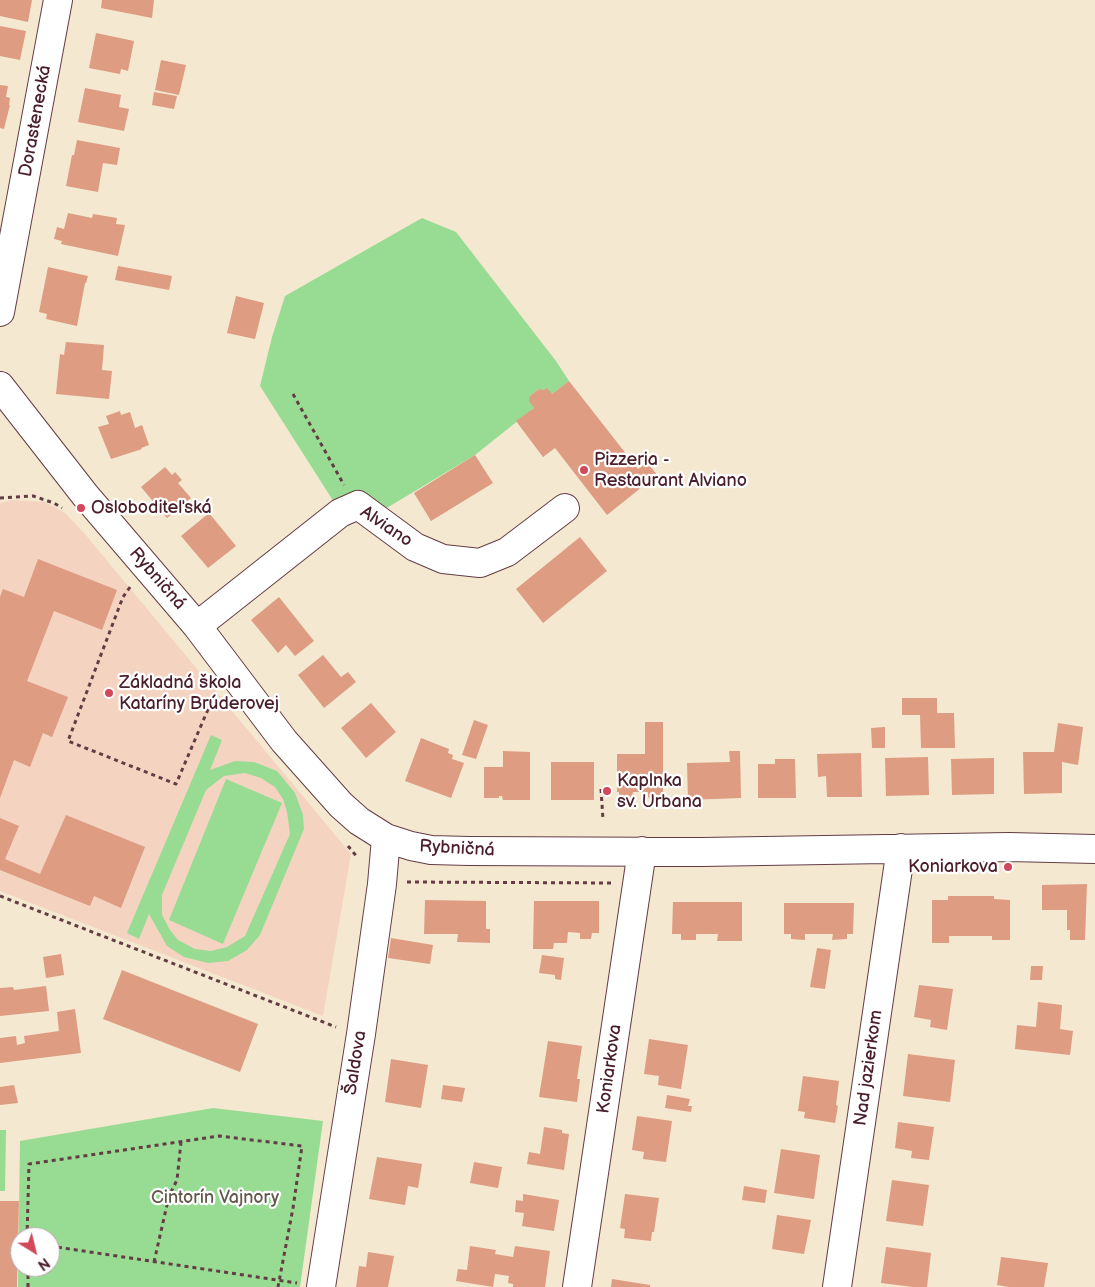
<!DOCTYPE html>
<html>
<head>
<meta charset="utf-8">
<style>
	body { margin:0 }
	#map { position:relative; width:1095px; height:1287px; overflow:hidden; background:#f4e8d1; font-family:"Balsamiq Sans",sans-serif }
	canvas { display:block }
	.north { position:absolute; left:10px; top:1227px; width:50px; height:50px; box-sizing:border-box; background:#fff; border:1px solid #b7a5aa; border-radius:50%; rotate:144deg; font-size:14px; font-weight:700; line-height:20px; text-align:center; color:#4a1f2b }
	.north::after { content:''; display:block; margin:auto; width:18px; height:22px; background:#d1495b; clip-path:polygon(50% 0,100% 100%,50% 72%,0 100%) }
</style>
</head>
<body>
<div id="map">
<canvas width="1095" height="1287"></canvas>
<div class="north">N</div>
</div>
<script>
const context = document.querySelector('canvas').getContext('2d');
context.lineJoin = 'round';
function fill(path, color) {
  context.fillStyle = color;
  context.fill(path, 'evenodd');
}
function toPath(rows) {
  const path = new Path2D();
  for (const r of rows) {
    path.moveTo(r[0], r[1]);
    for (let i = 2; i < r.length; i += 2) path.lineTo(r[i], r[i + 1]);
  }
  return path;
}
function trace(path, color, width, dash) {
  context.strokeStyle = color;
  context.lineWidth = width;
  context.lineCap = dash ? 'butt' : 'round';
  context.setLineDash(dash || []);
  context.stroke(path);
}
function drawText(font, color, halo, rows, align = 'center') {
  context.font = font + ' "Balsamiq Sans",sans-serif';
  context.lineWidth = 4.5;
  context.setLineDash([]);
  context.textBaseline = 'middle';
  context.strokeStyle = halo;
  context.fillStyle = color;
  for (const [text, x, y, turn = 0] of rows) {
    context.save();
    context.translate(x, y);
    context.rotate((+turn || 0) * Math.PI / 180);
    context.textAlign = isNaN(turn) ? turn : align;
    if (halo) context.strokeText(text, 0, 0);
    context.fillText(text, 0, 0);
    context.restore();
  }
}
const built = toPath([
	[12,500,45,502,65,513,84,533,351,854,323,1016,0,891,0,503]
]);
const green = toPath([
	[422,218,456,232,556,361,569,381,552,394,539,389,530,396,530,401,534,408,475,455,370,518,346,521,260,386,272,337,285,296],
	[211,735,222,740,210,770,235,761,254,762,277,771,295,793,303,815,304,829,260,935,247,950,228,961,208,963,184,957,167,946,149,914,139,939,127,933],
	[245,773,261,778,275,787,283,799,287,812,290,834,245,936,227,947,211,951,195,949,178,940,170,930,162,915,162,895,206,790,224,776],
	[226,779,282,803,223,944,169,920],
	[213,1108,323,1121,300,1287,18,1287,20,1141],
	[20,1237,50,1237,50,1267,20,1267],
	[0,1130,6,1130,5,1191,0,1191]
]);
const building = toPath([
	[0,0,32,0,28,22,0,16],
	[102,0,154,0,152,18,101,8],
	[0,26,26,31,20,60,0,56],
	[96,33,134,41,128,71,121,69,120,74,89,68],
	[161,60,186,65,179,95,155,90],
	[0,85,8,86,6,97,10,98,9,105,10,105,4,129,0,128],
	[85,88,121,95,119,107,129,109,124,131,78,122],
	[154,92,177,96,174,109,152,105],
	[77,140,120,148,117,165,103,163,98,192,66,186,72,155,74,155],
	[68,213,92,218,93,214,117,218,116,224,125,225,118,256,61,244,62,241,54,239,57,227,64,229],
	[118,266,172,276,169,290,115,280],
	[48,267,88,276,86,283,85,283,77,326,46,319,47,314,39,312],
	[236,296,264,303,255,339,227,333],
	[66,342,104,345,102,370,112,371,109,399,56,394,60,354,64,355],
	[569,381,638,469,647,462,657,475,607,515,555,448,543,457,516,421,534,408,529,401,530,396,539,389,544,390,547,388,552,394],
	[120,411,121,415,130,412,135,428,142,425,149,445,141,448,142,449,111,459,98,427,109,424,106,416],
	[475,455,493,483,431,521,414,493],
	[165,467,172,475,175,472,182,480,178,483,191,498,167,518,141,487],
	[209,513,236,546,208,568,181,536],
	[580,537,607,571,543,623,516,589],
	[38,559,117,590,102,630,54,611,27,681,68,697,52,737,43,733,30,767,14,760,0,798,0,597,3,589,24,597],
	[279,597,314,641,295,656,286,645,278,653,251,620],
	[323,655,341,677,348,672,356,682,324,708,298,675],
	[902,698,937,698,937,713,954,713,955,748,921,748,920,715,902,715],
	[371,703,396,732,366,758,341,728],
	[474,720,488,725,476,759,462,755],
	[645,722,663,722,663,792,661,792,661,797,658,800,651,800,648,797,648,792,633,792,632,797,629,800,622,800,619,797,619,792,617,792,617,754,645,754],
	[1058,723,1083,727,1078,765,1062,762,1062,756,1062,793,1024,794,1023,752,1054,752],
	[885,727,885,748,872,748,871,728],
	[421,738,449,749,448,753,453,755,452,759,464,763,451,798,405,781],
	[503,751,530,752,530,800,503,800,502,796,499,796,499,798,484,798,484,767,503,767],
	[729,751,740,751,741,798,688,800,687,763,730,762],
	[861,753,862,797,827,797,826,776,818,777,817,754],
	[928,757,929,795,886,796,885,758],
	[994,758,994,794,952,795,951,759],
	[775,759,795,759,796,798,758,798,758,764,775,764],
	[551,762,594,762,594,800,551,800],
	[609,786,611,793,606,795,603,788],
	[66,815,145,847,121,908,94,896,90,906,0,870,0,818,19,826,5,859,40,874],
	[1087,884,1085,940,1070,940,1070,930,1067,930,1067,910,1042,910,1042,885],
	[948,896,994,896,994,899,1010,900,1010,940,992,940,992,936,949,936,949,943,932,943,932,900,948,900],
	[425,900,486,901,486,929,490,929,490,943,457,942,458,934,424,934],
	[534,901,599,901,599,933,592,933,591,939,580,939,580,933,568,932,567,943,554,943,553,949,533,949],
	[673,902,742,902,742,941,717,941,718,934,696,934,696,940,681,940,681,934,672,934],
	[784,903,854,903,853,934,847,934,847,939,832,940,833,934,805,934,805,940,791,939,791,934,784,934],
	[391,938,433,945,430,964,388,958],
	[817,948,831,950,825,989,810,987],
	[61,954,64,975,46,978,43,957],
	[542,955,564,958,561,980,555,979,555,975,539,973],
	[1031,966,1043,966,1042,980,1030,980],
	[122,970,258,1024,240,1072,103,1019],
	[919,985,953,989,947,1030,930,1027,931,1020,914,1017],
	[46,986,49,1011,0,1016,0,988,13,987,14,990],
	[1038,1002,1062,1005,1060,1029,1073,1031,1070,1055,1015,1049,1017,1025,1036,1027],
	[75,1009,81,1053,0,1063,0,1038,16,1036,17,1045,25,1043,24,1036,59,1031,57,1012],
	[649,1039,688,1045,681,1089,658,1085,659,1076,644,1074],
	[548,1041,582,1046,577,1079,580,1079,577,1102,539,1097],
	[908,1054,955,1060,950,1102,903,1096],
	[391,1059,428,1065,421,1108,385,1102],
	[803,1076,839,1081,836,1105,838,1106,835,1123,804,1118,805,1112,798,1111],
	[14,1085,18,1103,0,1105,0,1087],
	[443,1085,465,1088,462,1102,441,1099],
	[667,1095,690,1099,688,1106,692,1106,691,1112,665,1108],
	[637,1116,672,1121,666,1162,643,1159,644,1152,632,1150],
	[898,1122,934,1127,929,1160,911,1158,912,1151,895,1148],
	[544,1127,562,1130,562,1133,569,1134,564,1170,527,1164,529,1152,540,1154],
	[781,1149,820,1155,814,1199,774,1193],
	[377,1157,422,1164,418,1188,408,1186,405,1205,369,1199],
	[474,1162,502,1167,498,1188,470,1183],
	[892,1180,929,1185,923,1226,886,1221],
	[744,1186,767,1190,765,1203,742,1200],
	[523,1194,559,1200,554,1231,522,1226,524,1213,515,1212,516,1200,523,1201],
	[625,1194,659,1198,654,1232,652,1232,651,1241,624,1238,625,1229,620,1228],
	[0,1201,19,1201,17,1287,0,1287],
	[777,1215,811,1220,804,1254,772,1249],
	[470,1246,496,1250,495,1254,513,1257,515,1246,550,1251,545,1287,513,1287,513,1284,508,1283,509,1276,495,1274,493,1287,456,1281,458,1269,467,1270],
	[886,1247,931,1253,927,1287,913,1287,881,1283],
	[368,1252,394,1256,388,1287,356,1287,359,1266,366,1267],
	[1001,1257,1048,1263,1044,1287,1009,1287,997,1285],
	[612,1279,650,1285,650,1287,611,1287]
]);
const path = toPath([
	[293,394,344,485],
	[0,498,33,496,54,503,62,508],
	[130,587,123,597,68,741,176,784,212,700],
	[601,789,603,820],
	[348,846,358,858],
	[407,882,614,883],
	[0,896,336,1027],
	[27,1237,29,1164,219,1136,302,1146,293,1208,278,1287],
	[50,1246,297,1283],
	[154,1262,169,1196,177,1180,181,1142],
	[28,1267,28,1287]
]);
const minor = toPath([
	[0,312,58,0],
	[0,386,85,495,197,626,284,741,341,805,359,821,386,838,411,846,431,850,469,851,702,852,1009,847,1095,849],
	[197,626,340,513,358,505,415,547,443,559,480,563,507,552,565,508],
	[321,1287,361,1034,382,884,386,838],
	[577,1287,642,851],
	[837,1287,901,848]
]);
const markers = [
	[584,470,5,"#d1495b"],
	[81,508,5,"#d1495b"],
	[109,693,5,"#d1495b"],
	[607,791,5,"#d1495b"],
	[1008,867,5,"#d1495b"]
];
const streetNames = [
	["Dorastenecká",36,121,-80],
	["Alviano",386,527,34],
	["Rybničná",157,579,49],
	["Rybničná",457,849,3],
	["Šaldova",356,1063,-81],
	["Nad jazierkom",869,1068,-82],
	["Koniarkova",610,1069,-82]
];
const poiNames = [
	["Pizzeria -",594,460],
	["Restaurant Alviano",594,481],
	["Osloboditeľská",91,508],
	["Základná škola",119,683],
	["Kataríny Brúderovej",119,704],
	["Kaplnka",617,781],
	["sv. Urbana",617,802],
	["Koniarkova",998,867,"right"]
];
const parkNames = [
	["Cintorín Vajnory",215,1198]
];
fill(built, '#f5d3c1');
fill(green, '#98dc94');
fill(building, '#de9c82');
trace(minor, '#643d44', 30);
trace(path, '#643d44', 3, [4, 4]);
trace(minor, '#fff', 28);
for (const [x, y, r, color] of markers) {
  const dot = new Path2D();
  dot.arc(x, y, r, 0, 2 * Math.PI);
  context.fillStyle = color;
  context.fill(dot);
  trace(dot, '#fff', 2);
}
drawText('18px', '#4a1f2b', '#fff', streetNames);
drawText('18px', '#4a1f2b', '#fff', poiNames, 'left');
drawText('18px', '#61584a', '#fff', parkNames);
</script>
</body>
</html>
